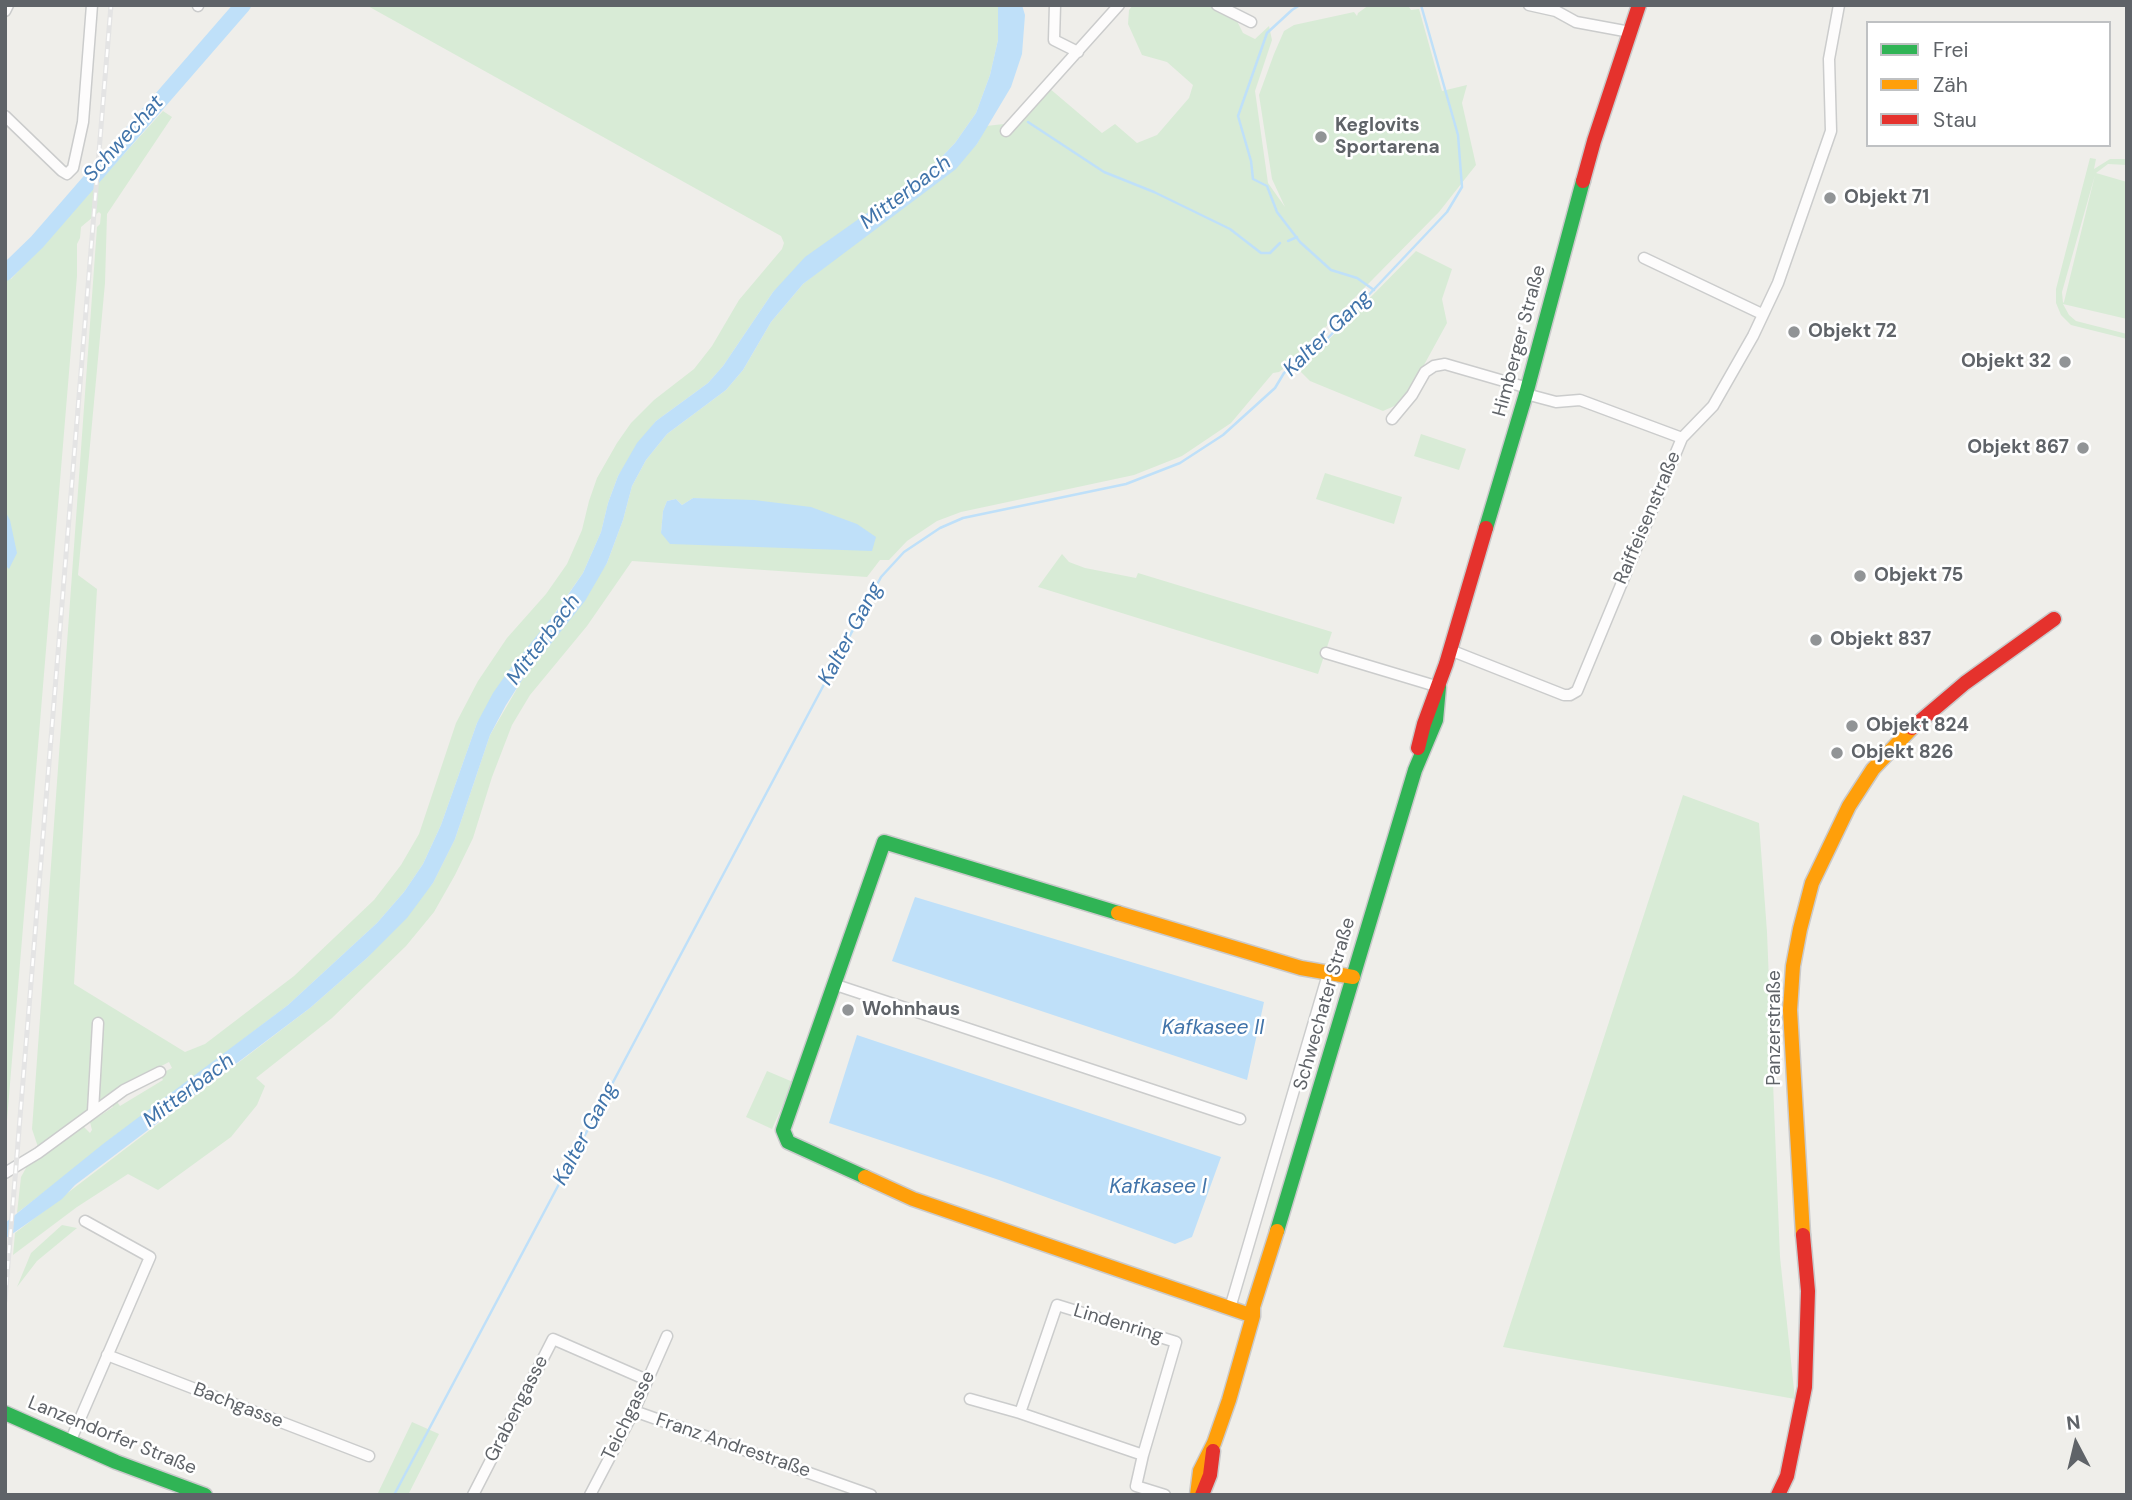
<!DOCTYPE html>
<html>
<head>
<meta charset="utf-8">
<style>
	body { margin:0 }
	#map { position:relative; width:2132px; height:1500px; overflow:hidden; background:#efeeea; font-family:"DM Sans",sans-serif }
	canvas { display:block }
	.frame { position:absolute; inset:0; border:7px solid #5f6368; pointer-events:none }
	.legend { position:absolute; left:1866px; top:21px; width:245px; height:126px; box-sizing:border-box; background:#fff; border:2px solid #bfc1c3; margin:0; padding:9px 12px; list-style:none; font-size:21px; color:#5f6368 }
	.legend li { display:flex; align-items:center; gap:14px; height:35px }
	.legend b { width:35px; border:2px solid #bfc1c3 }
	.north { position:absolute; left:2041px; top:1409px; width:70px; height:70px; -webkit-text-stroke:5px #fff; paint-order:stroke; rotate:353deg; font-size:19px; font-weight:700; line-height:28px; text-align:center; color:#5f6368 }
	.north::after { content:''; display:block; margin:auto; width:24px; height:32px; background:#5f6368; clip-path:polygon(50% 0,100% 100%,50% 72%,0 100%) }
</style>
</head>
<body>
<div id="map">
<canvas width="2132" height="1500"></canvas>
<div class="frame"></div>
<ul class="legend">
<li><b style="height:9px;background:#30b455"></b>Frei</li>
<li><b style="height:9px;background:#ff9f0a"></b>Zäh</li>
<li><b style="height:9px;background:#e5322d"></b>Stau</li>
</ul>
<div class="north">N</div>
</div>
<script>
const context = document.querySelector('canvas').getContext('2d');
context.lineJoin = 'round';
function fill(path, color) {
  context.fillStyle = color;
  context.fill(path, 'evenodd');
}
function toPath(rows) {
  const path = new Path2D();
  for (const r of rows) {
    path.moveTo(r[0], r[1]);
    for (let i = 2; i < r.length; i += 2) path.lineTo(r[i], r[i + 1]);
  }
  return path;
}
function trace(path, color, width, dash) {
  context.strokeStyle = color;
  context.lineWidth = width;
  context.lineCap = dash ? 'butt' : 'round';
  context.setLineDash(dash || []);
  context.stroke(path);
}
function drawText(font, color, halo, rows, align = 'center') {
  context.font = font + ' "DM Sans",sans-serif';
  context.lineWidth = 5;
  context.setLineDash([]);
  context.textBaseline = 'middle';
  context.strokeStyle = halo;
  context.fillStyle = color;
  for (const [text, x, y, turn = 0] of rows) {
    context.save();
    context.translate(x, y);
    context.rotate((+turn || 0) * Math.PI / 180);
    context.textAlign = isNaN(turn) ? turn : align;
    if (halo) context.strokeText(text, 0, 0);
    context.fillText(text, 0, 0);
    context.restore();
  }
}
const green = toPath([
	[366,5,998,5,998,40,990,75,976,113,955,143,932,167,773,292,723,366,708,383,656,421,618,476,608,503,601,532,583,573,477,723,441,825,423,864,404,892,377,923,288,1005,17,1213,21,1177,26,1168,24,1164,81,1124,90,1133,92,1130,89,1118,94,1113,98,1117,113,1107,110,1102,115,1099,120,1106,163,1080,160,1074,172,1068,169,1062,115,1090,38,1147,32,1129,97,227,100,224,101,214,99,212,81,227,80,238,77,244,77,276,5,1144,5,280,11,279,163,111,172,117,107,214,105,283,78,575,97,589,74,984,185,1052,205,1044,294,976,374,900,401,865,419,834,456,723,478,681,507,638,546,594,567,564,582,530,589,501,597,478,617,443,631,423,654,400,694,369,712,346,739,300,782,249,784,243,781,236],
	[1133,5,1209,5,1236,19,1243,33,1255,39,1269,26,1272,40,1255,91,1268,183,1285,207,1272,179,1259,95,1274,54,1284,31,1294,25,1354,12,1357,16,1358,13,1369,5,1409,7,1411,10,1419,9,1442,91,1467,85,1462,103,1476,165,1439,212,1308,345,1289,360,1288,365,1279,372,1273,373,1231,423,1182,456,1134,475,961,512,937,521,907,541,889,560,880,560,867,577,632,561,587,626,530,695,512,725,492,777,473,838,455,875,434,912,406,946,332,1018,256,1078,265,1086,257,1105,231,1137,158,1190,128,1174,77,1207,13,1255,15,1233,310,1008,367,958,433,883,455,839,490,735,522,680,607,563,623,520,632,486,646,460,667,434,726,390,743,370,771,322,803,284,977,144,986,126,1004,124,1014,128,1049,88,1102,133,1115,124,1137,143,1157,135,1189,98,1193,85,1167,62,1142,55,1128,24,1129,10],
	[693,498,723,500,661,533,663,511,667,501,676,499,682,505],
	[2090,158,2096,159,2094,169,2110,159,2127,159,2127,165,2108,164,2096,173,2127,182,2127,319,2063,304,2069,315,2076,321,2127,334,2127,339,2071,325,2061,315,2056,303,2056,289],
	[2095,175,2064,302,2063,303,2062,292],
	[1416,251,1452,269,1442,299,1447,323,1424,365,1399,404,1383,411,1310,381,1299,370],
	[1421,434,1466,449,1459,470,1414,456],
	[1325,473,1402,497,1394,524,1316,499],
	[1062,554,1069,562,1085,568,1136,578,1138,573,1332,632,1318,674,1038,587],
	[1683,795,1759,823,1767,932,1780,1257,1795,1399,1503,1347],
	[767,1071,793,1082,772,1129,746,1117],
	[62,1225,77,1228,37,1261,17,1287,31,1253],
	[412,1422,439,1434,408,1495,377,1495]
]);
const water = toPath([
	[998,5,1022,5,1025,15,1022,54,1011,87,977,144,956,169,803,284,771,322,743,370,726,390,667,434,646,460,632,486,623,520,607,563,585,601,522,680,506,705,490,735,455,839,433,883,407,918,367,958,310,1008,75,1185,62,1199,5,1239,5,1223,103,1144,288,1005,377,923,404,892,423,864,441,825,477,723,493,693,509,670,556,612,583,573,601,532,608,503,618,476,637,443,656,421,708,383,723,366,773,292,805,257,932,167,955,143,976,113,990,75,998,40],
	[693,498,754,500,811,507,857,524,876,537,872,551,670,544,661,533,663,511,667,501,676,499,682,505],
	[5,511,10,520,17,553,9,569,5,565],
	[915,897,1264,1002,1247,1080,892,961],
	[857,1035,1221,1157,1192,1237,1175,1244,999,1180,829,1123]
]);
const stream = toPath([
	[1300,5,1292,10,1267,33,1238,116,1251,161,1253,179,1267,186,1277,212,1300,242,1331,270,1357,278,1374,290],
	[1028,122,1104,172,1154,192,1230,229,1261,253,1270,253,1280,243],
	[1288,241,1297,237],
	[394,1495,881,577,904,552,940,528,963,518,1126,484,1180,463,1223,435,1275,388,1284,373,1327,339,1447,212,1462,187,1458,135,1421,5]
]);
const river = toPath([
	[5,273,37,242,243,5]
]);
const street = toPath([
	[198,5,198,6],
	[1055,5,1054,40,1078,52],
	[1217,5,1251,22],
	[1529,5,1556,11,1576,22,1630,32],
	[5,11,8,5],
	[5,116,62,171,67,174,73,168,83,122,92,5],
	[1006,131,1119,5],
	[1644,258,1762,314],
	[1526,394,1556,402,1580,400,1682,438],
	[1392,419,1412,395,1425,372,1434,366,1445,364,1528,388],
	[1450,650,1564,695,1570,695,1577,691,1682,438,1713,406,1753,336,1778,283,1831,131,1829,59,1839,5],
	[1326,653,1439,687],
	[833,984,1240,1119],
	[93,1111,98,1023],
	[5,1173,38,1153,124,1090,160,1072],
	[1230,1308,1328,974],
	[107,1355,369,1456],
	[970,1399,1020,1413],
	[634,1411,871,1495],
	[70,1442,150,1257,85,1221],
	[1143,1455,1020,1413,1057,1305,1176,1342,1143,1455,1136,1486,1165,1495],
	[473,1495,553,1339,647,1380],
	[590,1495,634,1411,667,1336]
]);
const fast = toPath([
	[1486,528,1526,394,1583,181],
	[865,1177,788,1142,783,1130,884,842,1118,913],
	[1277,1231,1415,770,1436,720,1439,687],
	[5,1413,116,1462,205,1495]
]);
const slow = toPath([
	[1118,913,1301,968,1353,977],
	[865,1177,913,1199,1253,1316],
	[1803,1235,1790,1010,1793,966,1800,929,1812,883,1849,806,1873,769,1912,728],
	[1197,1495,1200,1471,1214,1443,1229,1400,1253,1316,1253,1307,1277,1231]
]);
const jam = toPath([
	[1583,181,1594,141,1639,5],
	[1912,728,1965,683,2054,619],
	[1418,748,1424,724,1446,664,1486,528],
	[1202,1495,1210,1475,1213,1451],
	[1778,1495,1787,1476,1805,1387,1808,1291,1803,1235]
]);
const rail = toPath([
	[5,1301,111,5]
]);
const markers = [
	[1321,137,7,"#919496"],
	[1830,198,7,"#919496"],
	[1794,332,7,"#919496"],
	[2065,362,7,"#919496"],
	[2083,448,7,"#919496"],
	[1860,576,7,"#919496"],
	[1816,640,7,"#919496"],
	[1852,726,7,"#919496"],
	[1837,753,7,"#919496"],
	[848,1010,7,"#919496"]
];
const poiNames = [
	["Keglovits",1335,126],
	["Sportarena",1335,148],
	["Objekt 71",1844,198],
	["Objekt 72",1808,332],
	["Objekt 32",2051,362,"right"],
	["Objekt 867",2069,448,"right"],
	["Objekt 75",1874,576],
	["Objekt 837",1830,640],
	["Objekt 824",1866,726],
	["Objekt 826",1851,753],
	["Wohnhaus",862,1010]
];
const streetNames = [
	["Himberger Straße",1520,341,-75],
	["Raiffeisenstraße",1648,518,-67],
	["Schwechater Straße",1325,1004,-74],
	["Panzerstraße",1775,1028,-90],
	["Lindenring",1118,1324,17],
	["Bachgasse",238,1406,21],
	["Grabengasse",517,1409,-63],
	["Teichgasse",629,1416,-64],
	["Lanzendorfer Straße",112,1436,22],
	["Franz Andrestraße",733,1446,19]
];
const waterNames = [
	["Schwechat",124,139,-48],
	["Mitterbach",906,193,-37],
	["Kalter Gang",1328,334,-44],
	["Kalter Gang",851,634,-62],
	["Mitterbach",544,640,-53],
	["Kafkasee II",1213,1028],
	["Mitterbach",189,1091,-37],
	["Kalter Gang",586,1134,-62],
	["Kafkasee I",1158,1187]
];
fill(green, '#d8ebd6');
fill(water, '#bfe0f9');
trace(stream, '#bfe0f9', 2.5);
trace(river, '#bfe0f9', 16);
trace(street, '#cbcccc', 13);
trace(fast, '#cacacb', 17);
trace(slow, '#cacacb', 17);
trace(jam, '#cacacb', 17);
trace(street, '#fdfcfc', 10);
trace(fast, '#30b455', 14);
trace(slow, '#ff9f0a', 14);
trace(jam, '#e5322d', 14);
trace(rail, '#e4e4e4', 5);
trace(rail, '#fff', 2.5, [8]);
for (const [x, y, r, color] of markers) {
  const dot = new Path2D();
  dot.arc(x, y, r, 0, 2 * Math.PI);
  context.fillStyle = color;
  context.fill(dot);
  trace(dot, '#fff', 2.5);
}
drawText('bold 19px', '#5f6368', '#fff', poiNames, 'left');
drawText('19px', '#5f6368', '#fff', streetNames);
drawText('italic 21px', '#4174aa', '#fff', waterNames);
</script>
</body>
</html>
